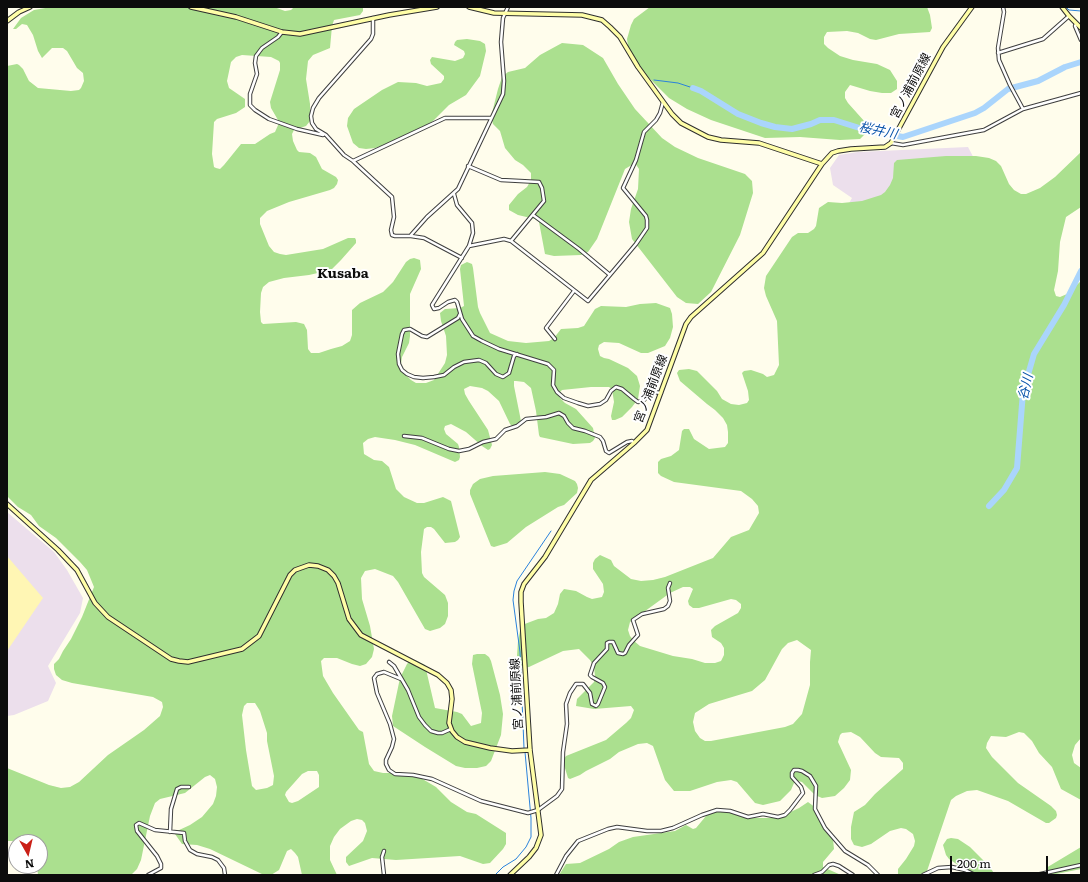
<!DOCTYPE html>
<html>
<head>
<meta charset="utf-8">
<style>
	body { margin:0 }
	#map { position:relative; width:1088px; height:882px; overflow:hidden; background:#fffdec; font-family:Literata,serif }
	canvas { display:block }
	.frame { position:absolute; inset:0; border:8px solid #0c0c0c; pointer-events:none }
	.north { position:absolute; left:8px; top:834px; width:40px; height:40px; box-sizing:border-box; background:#fff; border:1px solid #9e9e9e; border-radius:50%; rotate:172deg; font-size:11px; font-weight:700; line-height:16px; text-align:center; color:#0c0c0c }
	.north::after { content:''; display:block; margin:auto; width:14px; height:18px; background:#ca2017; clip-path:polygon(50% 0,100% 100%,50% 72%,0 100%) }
	.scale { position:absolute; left:950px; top:856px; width:98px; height:18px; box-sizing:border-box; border:2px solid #0c0c0c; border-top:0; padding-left:5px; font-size:12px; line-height:14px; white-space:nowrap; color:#0c0c0c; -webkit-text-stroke:3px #fff; paint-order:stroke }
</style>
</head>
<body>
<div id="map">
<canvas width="1088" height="882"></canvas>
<div class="frame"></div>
<div class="north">N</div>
<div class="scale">200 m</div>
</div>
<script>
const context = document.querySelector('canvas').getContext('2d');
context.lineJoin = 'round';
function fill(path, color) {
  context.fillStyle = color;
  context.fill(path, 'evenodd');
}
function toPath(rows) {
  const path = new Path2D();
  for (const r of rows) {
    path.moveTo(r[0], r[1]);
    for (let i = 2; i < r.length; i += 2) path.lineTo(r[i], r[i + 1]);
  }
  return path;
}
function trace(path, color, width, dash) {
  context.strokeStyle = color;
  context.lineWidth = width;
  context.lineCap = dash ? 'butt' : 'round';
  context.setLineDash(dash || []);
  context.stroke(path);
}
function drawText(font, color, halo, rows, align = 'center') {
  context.font = font + ' Literata,"Noto Sans JP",serif';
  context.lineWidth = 4;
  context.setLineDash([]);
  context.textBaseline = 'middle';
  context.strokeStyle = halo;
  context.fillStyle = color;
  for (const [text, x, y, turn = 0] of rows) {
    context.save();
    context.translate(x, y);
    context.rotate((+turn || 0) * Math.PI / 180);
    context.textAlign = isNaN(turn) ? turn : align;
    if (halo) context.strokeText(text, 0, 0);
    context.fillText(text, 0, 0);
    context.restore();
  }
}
const industrial = toPath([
	[968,147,987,183,844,212,852,198,833,185,830,168,839,155,858,152],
	[7,512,54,552,67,570,83,598,80,613,48,666,56,683,48,701,14,715,7,716]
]);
const forest = toPath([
	[51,7,274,7,285,11,291,10,294,7,363,7,363,11,360,15,334,20,332,26,330,48,313,55,308,61,306,79,310,104,310,121,306,126,294,130,292,134,293,141,297,150,299,152,310,153,316,157,322,169,336,177,338,180,337,184,334,188,330,190,289,202,267,211,260,218,260,224,269,246,274,252,280,254,286,255,323,249,348,238,355,238,356,240,356,243,341,260,331,270,309,275,284,278,269,282,263,287,261,293,260,312,261,322,263,324,296,322,304,324,307,330,308,349,311,353,319,353,331,349,342,346,350,341,352,335,352,310,360,303,383,292,393,282,406,262,410,259,414,258,420,260,421,269,410,294,410,336,409,343,402,357,401,364,404,373,411,380,416,383,426,383,434,380,445,363,447,355,446,336,441,321,440,313,445,309,460,308,464,306,460,269,461,265,467,262,472,264,473,268,478,307,480,313,490,333,508,341,526,343,549,341,554,338,561,329,578,328,584,326,595,309,601,306,626,307,640,304,656,303,670,308,672,314,673,327,670,338,665,346,648,353,641,353,619,343,604,342,599,345,598,349,600,356,604,358,609,359,628,368,637,376,640,386,638,399,632,407,622,417,615,420,612,420,611,416,614,402,612,389,609,387,591,387,562,390,559,393,560,398,565,403,576,409,593,428,595,438,593,441,590,443,573,444,540,437,539,435,536,411,531,388,524,382,516,381,514,381,514,386,520,416,521,422,519,427,513,427,510,424,499,401,488,391,482,388,470,386,464,389,465,394,469,401,488,430,492,445,490,449,488,450,482,446,466,432,451,424,445,426,444,429,446,434,458,444,459,447,460,457,459,460,455,462,415,445,395,440,375,437,368,439,363,443,364,454,374,460,382,461,389,467,396,489,404,497,417,503,424,503,443,497,451,501,460,537,458,540,455,542,445,543,434,529,431,527,427,527,424,529,421,552,422,573,424,577,445,595,448,603,448,616,445,624,440,628,430,631,425,629,398,582,393,576,375,569,365,571,361,578,362,599,370,626,374,649,372,657,366,664,360,666,352,664,337,658,324,658,321,661,323,676,333,693,359,730,363,732,369,764,374,771,383,773,403,773,414,774,436,787,451,802,467,812,476,814,506,833,506,844,503,849,490,863,483,864,460,856,396,860,372,858,349,866,346,862,346,857,363,841,367,831,365,823,362,820,357,819,351,821,340,829,334,837,330,846,330,860,337,875,302,875,298,857,295,853,291,849,287,851,279,870,271,875,264,875,210,849,197,845,182,844,175,834,177,831,190,825,202,817,213,804,216,796,217,787,215,779,210,775,205,777,185,793,160,799,155,803,150,816,141,860,137,869,131,875,38,875,37,866,40,866,40,842,16,843,13,841,7,841,7,768,49,785,61,788,70,787,79,782,108,755,144,730,160,716,163,707,162,702,153,697,72,683,62,680,56,675,54,669,54,664,59,659,63,651,71,639,82,617,94,587,87,570,80,562,56,538,39,526,31,515,18,507,7,496,7,66,17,64,19,65,23,69,29,81,38,88,71,91,79,90,81,88,84,81,83,73,77,68,67,51,63,48,52,48,42,58,38,51,33,35,27,25,22,24,16,29,13,29,21,18,34,10],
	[242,55,271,57,279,61,280,63,280,70,270,102,271,108,278,120,279,123,275,132,270,134,255,144,241,144,224,165,220,169,216,168,214,167,212,154,214,122,217,119,236,113,245,107,245,99,229,88,227,81,231,62,236,57],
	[247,703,255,703,260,711,267,733,267,741,274,776,273,785,267,788,256,790,252,786,246,750,242,715,244,706],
	[308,771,317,771,319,775,319,787,298,801,292,803,289,802,285,795,286,792,302,774],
	[650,7,927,7,930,15,932,28,930,32,899,34,876,40,870,39,858,33,847,31,827,32,824,37,824,44,828,48,840,56,853,60,877,64,890,70,897,81,897,89,891,93,882,93,870,91,850,85,845,92,845,98,848,103,865,122,865,134,860,139,840,140,800,137,765,138,711,120,687,109,669,98,640,69,629,53,627,39,631,25,634,19],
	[467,39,480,41,485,44,486,51,480,76,466,95,449,105,433,121,409,137,375,148,366,149,359,148,353,143,347,126,348,118,354,109,382,90,398,82,416,83,427,86,441,83,444,79,444,76,431,64,430,60,432,57,455,61,463,58,465,54,464,51,454,45,455,42,457,40],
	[562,43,583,45,603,58,618,84,635,109,662,138,675,147,698,158,745,174,752,181,753,193,740,235,711,292,698,304,686,303,677,297,632,239,629,222,631,209,638,189,639,169,635,163,625,169,597,239,588,252,581,255,554,256,545,254,539,222,535,219,518,215,509,210,509,205,518,194,527,187,531,180,531,173,523,165,515,160,505,148,500,131,493,124,491,117,498,89,502,77,508,72,525,68,540,55],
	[1081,152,1081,207,1066,217,1060,242,1058,271,1054,290,1056,296,1060,297,1067,294,1081,281,1081,738,1075,745,1072,755,1074,763,1081,768,1081,800,1061,789,1052,767,1039,753,1032,741,1024,733,1019,732,1006,737,991,736,987,743,986,748,992,757,1018,783,1051,806,1056,811,1057,815,1056,818,1049,823,1046,823,1008,801,977,790,967,791,956,796,951,800,927,871,919,875,898,875,898,869,906,859,914,846,915,841,913,834,906,829,901,828,890,831,871,844,862,847,854,845,851,839,851,827,854,812,865,805,875,794,903,769,903,763,899,758,881,757,875,753,860,737,851,732,842,733,840,735,838,742,851,770,850,780,844,788,835,796,822,798,815,795,802,782,798,781,794,783,791,790,780,801,763,805,755,803,737,782,731,780,717,782,690,791,674,791,665,780,653,746,647,743,638,744,619,752,610,759,586,771,580,775,570,779,568,778,564,765,564,759,566,756,606,740,626,723,631,718,634,710,631,706,594,709,576,706,577,699,594,682,595,676,594,667,590,660,579,649,563,651,529,667,522,668,519,666,517,656,518,641,520,631,522,625,538,619,546,618,554,613,558,604,560,594,564,589,576,591,587,597,592,599,602,597,604,592,603,584,593,569,593,563,595,559,600,555,611,560,614,566,631,579,641,581,653,580,665,577,713,558,731,537,749,530,759,513,758,506,752,499,741,491,674,482,661,476,658,473,658,462,661,459,671,456,679,450,682,431,684,429,689,429,694,439,709,449,725,447,728,443,728,432,727,425,723,418,715,410,707,404,680,381,677,373,679,370,689,369,697,371,717,391,722,399,731,404,739,405,747,403,749,400,748,391,742,373,744,371,751,370,763,374,767,377,774,375,779,365,777,321,766,296,764,288,766,276,792,237,798,233,808,233,814,229,816,226,819,208,828,202,842,203,862,201,881,195,885,192,890,185,893,178,894,163,897,160,946,156,976,156,989,158,996,161,1001,166,1009,184,1014,190,1021,194,1026,194,1040,188,1055,177],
	[683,587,690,587,693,589,688,601,689,605,693,608,699,608,731,599,736,600,741,604,741,608,738,613,715,626,711,630,712,637,721,643,724,648,724,655,721,661,715,663,705,663,692,659,673,656,640,646,634,641,630,636,628,630,630,622,670,593],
	[797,640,811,650,810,662,810,685,802,714,793,724,785,727,711,741,705,741,700,738,695,731,693,722,695,713,709,704,752,691,765,680,782,649,788,643],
	[545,472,560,474,575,481,577,484,578,488,577,493,564,505,558,507,526,527,507,543,494,547,491,546,470,494,470,490,473,484,480,479,493,476],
	[477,654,485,654,489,657,491,661,500,695,503,714,501,735,491,761,486,766,477,768,465,768,456,766,425,747,393,726,392,716,400,678,407,664,411,660,415,660,425,665,435,708,457,712,462,714,471,726,481,723,482,713,472,664,473,655],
	[808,802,816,808,822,824,830,832,833,839,834,849,823,862,823,867,841,875,559,875,566,864,580,863,609,849,619,842,633,837,675,831,686,825,693,829,696,828,706,816,713,812,736,812,748,818,778,818,799,808],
	[951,838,958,839,970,847,990,867,995,875,973,875,949,859,946,855,943,845,947,839],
	[1081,847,1081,869,1056,874,1047,874,1046,871,1046,868]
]);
const sand = toPath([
	[7,556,43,598,7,651]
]);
const stream = toPath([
	[1066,7,1069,10,1081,11],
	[654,80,678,83,693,88],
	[524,748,520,652,513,600,514,591,517,581,551,531],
	[495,875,503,867,516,859,526,847,531,837,531,818,525,752]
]);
const river = toPath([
	[693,88,701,91,738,114,761,123,775,127,792,129,811,124,820,120,834,120,869,131,903,137,975,113,984,108,1008,89,1038,81,1065,67,1081,62],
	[989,506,1004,490,1017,468,1023,392,1034,354,1064,305,1081,271]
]);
const street = toPath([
	[1003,7,1004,12,998,48,999,60,1010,85,1023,109],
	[373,18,373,34,371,39,319,98,313,108,311,116,312,123,316,129,326,135,344,155,353,161,392,197,394,217,391,230,392,235,395,236,411,236,424,238,462,258],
	[1076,24,1075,26,1081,40],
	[282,32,278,37,262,48,256,56,255,63,257,74,250,94,250,105,255,110,269,119,297,129,323,135],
	[998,53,1043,39,1069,16],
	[891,143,903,145,984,130,1023,109,1081,93],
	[353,161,445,118,491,118],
	[468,166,501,180,539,182,542,188,544,201,511,241],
	[454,194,457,205,472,223,473,233,469,246,432,305,434,309,439,308,448,302,455,300,457,302,462,319,473,336,482,341,499,349,548,364,554,370,553,385,557,392,564,398,578,403,588,406,600,404,606,400,611,391,616,387,622,389,634,399,638,402,643,401,650,393,654,392,661,393],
	[533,215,579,249,610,275],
	[411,235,427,217,458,189,503,94,504,81,501,42,503,18,508,7],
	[469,246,504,239,511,241,588,301,636,244,647,228,647,220,646,216,623,188,636,160,644,132,656,120,660,113,663,102],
	[460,314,458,318,427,337,422,336,410,329,404,330,402,334,398,354,399,364,402,370,407,374,414,377,423,378,434,377,444,375,454,367,464,362,479,360,486,363,496,374,503,377,509,373,514,356,517,354],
	[555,339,546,328,574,291],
	[404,436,422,438,449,449,459,451,469,449,483,442,496,439,505,430,517,426,526,419,546,417,559,413,564,416,568,423,573,428,585,431,600,437,603,441,606,451,609,453,627,442,632,441,634,443],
	[389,662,394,666,408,690,419,717,425,725,431,731,438,733,442,733,451,729],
	[401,679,384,672,377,674,374,678,377,693,390,724,394,739,392,747,386,760,386,764,389,770,395,774,413,775,432,779,481,801,528,813,538,810,557,796,562,789,563,752,567,724,566,704,570,693,576,684,583,684,590,693,592,704,596,706,598,704,605,687,603,683,592,677,590,675,594,663,607,649,607,643,609,642,613,642,618,653,623,654,625,653,629,645,638,635,633,620,642,614,664,609,668,606,670,601,668,588,670,583],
	[170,832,171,809,177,789,181,787,189,787],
	[384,851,382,857,384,875],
	[148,875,161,868,161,864,157,856,137,831,136,825,139,823,155,830,184,833,185,841,190,850,197,854,212,857,218,860,224,868,225,875],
	[556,875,566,856,578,841,608,829,617,827,647,831,661,831,673,828,702,815,717,810,730,811,748,817,763,814,778,817,785,815,790,810,803,793,801,787,792,777,792,773,794,770,798,770,802,771,810,776,816,786,815,809,825,828,845,851,868,865,878,875],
	[814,875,822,872,829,865,833,864,839,866,853,875],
	[923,875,938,868,952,867,965,870,975,875],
	[1036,875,1081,865]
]);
const secondary = toPath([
	[191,7,236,17,282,32,300,34,389,15,437,7],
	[469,7,494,13,582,15,602,20,610,27,620,37,638,67,672,114,681,123,708,137,721,140,759,143,822,164],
	[1062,7,1069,16,1081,28],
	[7,21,19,12,30,7],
	[7,504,58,550,77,570,95,603,108,617,171,659,179,661,188,662,242,649,259,636,290,575,295,570,309,565,318,566,328,570,334,576,338,583,349,619,361,635,438,675,447,683,451,690,452,699,449,723,452,731,457,737,465,742,490,748,512,751,530,750],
	[510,875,529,857,536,848,541,835,530,750,521,602,521,592,524,584,545,557,591,480,634,443,647,430,686,324,691,317,763,253,822,164,832,153,838,151,851,149,885,147,891,143,943,47,972,7]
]);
const streetNames = [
	["宮ノ浦前原線",911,86,-62],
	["宮ノ浦前原線",651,389,-69],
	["宮ノ浦前原線",517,694,-93]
];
const waterNames = [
	["桜井川",878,131,12],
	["谷川",1026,387,-77]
];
const quarterNames = [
	["Kusaba",343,274]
];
fill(industrial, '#ecdfec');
fill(forest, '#abe08f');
fill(sand, '#fff6b4');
trace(stream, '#2a82db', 1);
trace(river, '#aad5fc', 6);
trace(street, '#3f3f3f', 4.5);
trace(secondary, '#2e2e2e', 5.5);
trace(street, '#fff', 2.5);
trace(secondary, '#fffea7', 3.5);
drawText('12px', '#0c0c0c', '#fff', streetNames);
drawText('italic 13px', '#0953aa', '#fff', waterNames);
drawText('bold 14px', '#0c0c0c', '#fff', quarterNames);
</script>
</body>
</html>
